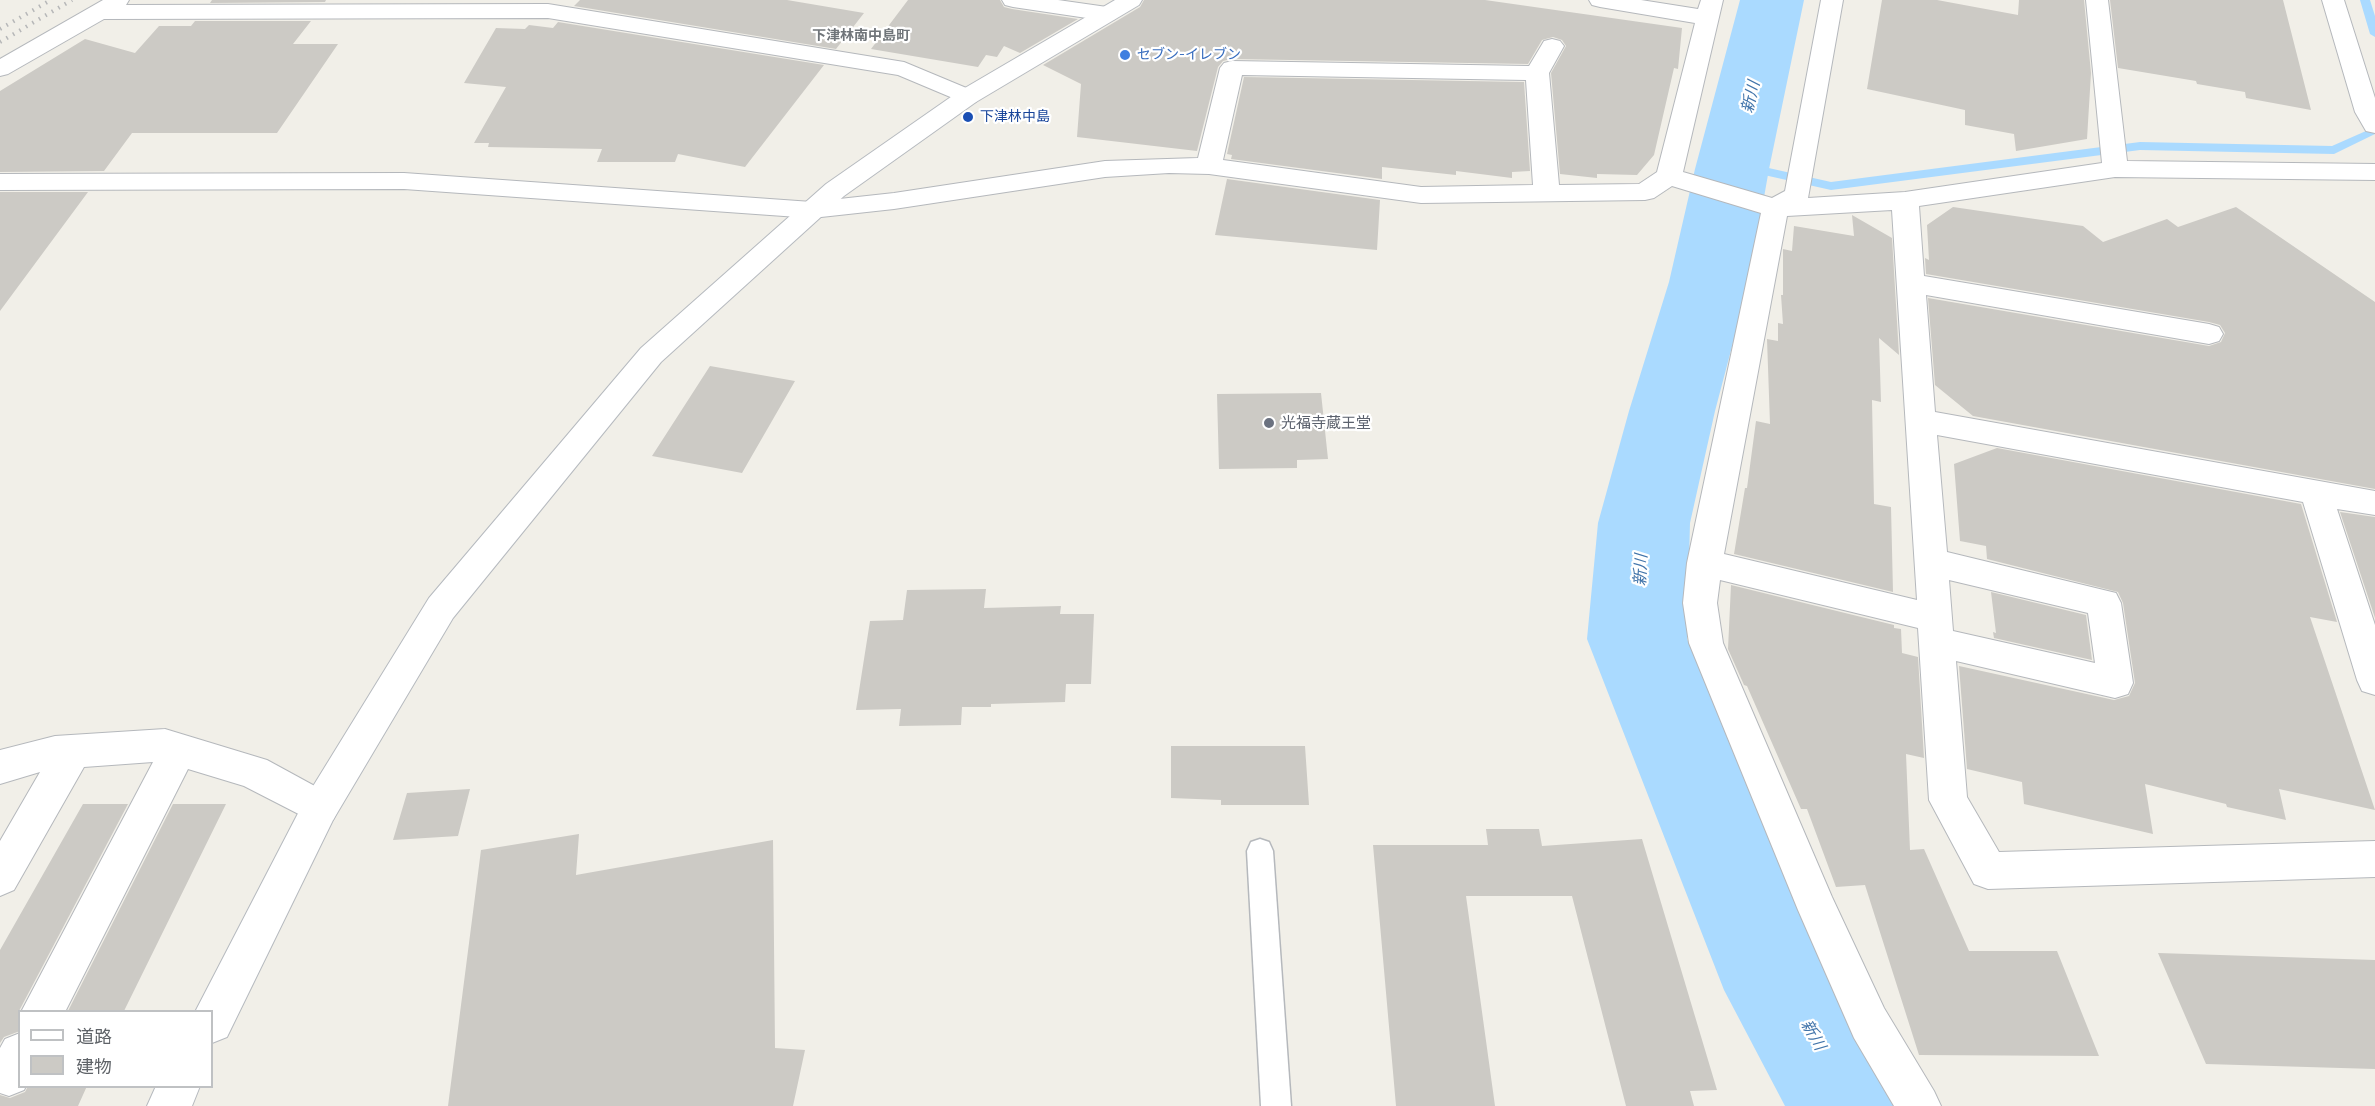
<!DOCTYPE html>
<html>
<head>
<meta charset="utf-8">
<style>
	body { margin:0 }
	#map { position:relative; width:2375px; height:1106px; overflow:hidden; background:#f1efe8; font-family:Raleway,"Noto Sans JP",sans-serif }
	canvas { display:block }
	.legend { position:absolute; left:18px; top:1010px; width:195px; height:78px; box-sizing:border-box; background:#fff; border:2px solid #bfc1c3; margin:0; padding:8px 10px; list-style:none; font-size:18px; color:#5f6368 }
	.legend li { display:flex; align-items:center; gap:12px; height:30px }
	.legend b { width:30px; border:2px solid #bfc1c3 }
</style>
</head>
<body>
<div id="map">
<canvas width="2375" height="1106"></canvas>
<ul class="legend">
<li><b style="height:8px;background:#fff"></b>道路</li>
<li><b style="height:16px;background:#cccac5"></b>建物</li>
</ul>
</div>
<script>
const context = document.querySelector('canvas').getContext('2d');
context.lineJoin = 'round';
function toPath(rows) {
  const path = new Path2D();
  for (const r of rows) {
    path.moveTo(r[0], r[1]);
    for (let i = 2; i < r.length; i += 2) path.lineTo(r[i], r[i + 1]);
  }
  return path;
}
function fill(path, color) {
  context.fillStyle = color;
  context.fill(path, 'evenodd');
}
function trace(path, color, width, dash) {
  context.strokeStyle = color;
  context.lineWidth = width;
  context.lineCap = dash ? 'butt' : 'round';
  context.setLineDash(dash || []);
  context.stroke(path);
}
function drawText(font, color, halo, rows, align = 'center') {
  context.font = font + ' Raleway,"Noto Sans JP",sans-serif';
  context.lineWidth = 4.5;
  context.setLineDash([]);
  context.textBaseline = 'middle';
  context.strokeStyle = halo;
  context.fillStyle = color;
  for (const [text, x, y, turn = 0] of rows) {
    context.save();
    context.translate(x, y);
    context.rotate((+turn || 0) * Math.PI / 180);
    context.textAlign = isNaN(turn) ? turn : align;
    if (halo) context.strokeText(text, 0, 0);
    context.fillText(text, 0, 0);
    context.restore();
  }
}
const stream = toPath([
	[2360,0,2370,0,2375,16,2375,37,2370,34,2360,0],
	[2375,127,2375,134,2334,154,2140,150,1831,190,1733,168,1727,164,1733,160,1831,182,2140,142,2332,146,2375,127]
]);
const river = toPath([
	[1740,0,1804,0,1769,169,1749,282,1715,411,1690,523,1687,639,1806,910,1897,1062,1915,1106,1785,1106,1724,990,1587,639,1598,523,1629,411,1669,282,1695,169,1740,0]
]);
const building = toPath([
	[212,0,326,0,325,2,210,3],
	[580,0,787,0,864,13,836,49,574,6],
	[908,0,1000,0,1004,7,1012,9,1078,19,1020,53,1004,46,997,57,986,55,978,67,871,49],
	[1144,0,1485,0,1682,28,1678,69,1674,68,1654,155,1637,175,1597,174,1597,178,1560,174,1551,73,1566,46,1562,40,1553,37,1542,40,1528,64,1231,59,1223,61,1218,67,1197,151,1077,137,1081,84,1043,65,1140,7],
	[1882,0,1937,0,2018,15,2019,0,2084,0,2091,73,2087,139,2016,151,2014,134,1965,125,1965,110,1867,89],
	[2110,0,2283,0,2311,110,2246,98,2245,92,2197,84,2196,81,2118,68],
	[195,21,311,21,293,44,338,44,277,133,132,133,104,171,0,172,0,91,85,39,135,53,159,26,191,26],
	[558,22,824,65,745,167,678,154,675,162,597,162,602,149,488,147,489,143,474,143,506,87,464,83,496,28,525,29,529,25,553,28],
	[1244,77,1524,82,1530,171,1512,172,1512,178,1456,171,1456,175,1382,167,1382,179,1231,159,1232,155,1227,154],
	[1227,179,1380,200,1377,250,1215,235],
	[0,192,88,192,0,311],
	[1953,207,2083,226,2103,242,2167,219,2178,227,2236,207,2375,302,2375,489,1973,416,1935,385,1928,298,2209,346,2221,342,2225,333,2220,325,2209,322,1926,274,1925,258,1929,260,1927,225],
	[1852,215,1892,238,1899,355,1879,338,1881,402,1872,400,1874,504,1891,507,1893,592,1734,554,1745,488,1747,488,1756,421,1770,424,1767,339,1778,341,1778,323,1783,324,1781,295,1783,295,1783,249,1792,251,1794,226,1854,236],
	[710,366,795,381,742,473,652,456],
	[1321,393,1328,459,1297,460,1297,468,1219,469,1217,394],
	[1997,448,2301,504,2337,622,2310,617,2375,810,2279,789,2286,820,2227,807,2226,804,2145,784,2153,834,2024,804,2022,782,1967,769,1959,666,2114,700,2129,696,2135,683,2123,603,2118,592,1987,559,1986,546,1960,541,1954,464],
	[2340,512,2375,517,2375,618],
	[1731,585,1894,625,1894,628,1901,629,1902,653,1918,657,1924,758,1906,754,1910,850,1924,849,1969,951,2057,951,2099,1056,1919,1055,1865,885,1836,887,1807,809,1801,809,1747,686,1744,685,1728,649],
	[986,589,984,608,1061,606,1060,614,1094,614,1091,684,1066,684,1065,702,991,704,991,707,962,707,961,725,899,726,901,709,856,710,870,621,903,620,907,590],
	[1991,592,2086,615,2092,660,1994,638,1993,632,1996,633],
	[1171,746,1305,746,1309,805,1221,805,1221,800,1171,798],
	[470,789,458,836,393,840,407,793],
	[83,804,128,804,19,1011,20,1031,4,1037,0,1043,0,950],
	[173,804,226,804,124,1011,68,1011],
	[1486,829,1539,829,1542,846,1642,839,1717,1090,1690,1091,1694,1106,1626,1106,1572,896,1466,896,1495,1106,1396,1106,1373,845,1488,845],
	[579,834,576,875,773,840,775,1048,805,1050,793,1106,448,1106,481,850],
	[2158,953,2375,960,2375,1069,2206,1064],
	[28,1086,87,1086,78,1106,0,1106,0,1095,10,1098,25,1092]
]);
const lane = toPath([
	[1260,839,1269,842,1273,851,1291,1106,1261,1106,1247,851,1251,842,1260,839]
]);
const street = toPath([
	[103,0,129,0,126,5,548,4,904,62,976,92,979,97,976,102,967,104,898,75,548,18,104,19,8,74,0,76,0,59,103,0],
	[1002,0,1058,0,1107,7,1115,9,1118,14,1115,19,1107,21,1013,7,1005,5,1002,0],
	[1589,0,1641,0,1698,9,1701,0,1723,0,1683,172,1772,198,1785,191,1821,0,1843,0,1808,198,1905,192,2102,163,2086,0,2108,0,2127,161,2375,164,2375,180,2115,177,1919,206,1924,276,2209,324,2219,327,2223,334,2219,341,2209,344,1926,295,1935,412,2375,491,2375,515,2337,509,2375,625,2375,695,2362,691,2357,680,2303,502,1937,435,1947,552,2116,593,2121,603,2133,683,2128,694,2115,698,1956,661,1967,797,1999,852,2375,841,2375,877,1988,889,1974,884,1929,800,1918,628,1720,580,1717,603,1723,643,1832,897,1884,1008,1934,1091,1941,1106,1894,1106,1854,1038,1798,910,1689,643,1683,603,1687,563,1761,213,1672,186,1654,198,1645,200,1421,203,1209,174,1169,173,1105,177,894,209,812,218,404,189,0,190,0,174,404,173,812,202,894,193,1105,161,1198,158,1220,68,1224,63,1232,61,1529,66,1544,41,1552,39,1560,41,1564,46,1549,73,1559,185,1639,184,1657,172,1695,23,1600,7,1592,5,1589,0],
	[1242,75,1526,80,1533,185,1421,187,1223,160,1242,75],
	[1892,210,1917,600,1724,554,1787,216,1892,210],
	[1949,580,2088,613,2095,663,1953,631,1949,580],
	[2322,0,2344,0,2375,98,2375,133,2366,131,2355,112,2322,0],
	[165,729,267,760,333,796,339,808,333,820,320,825,244,786,188,769,65,1012,21,1012,153,762,84,767,14,890,0,896,0,841,40,772,0,784,0,750,55,736,165,729],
	[20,1033,20,1086,26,1086,24,1090,9,1096,0,1093,0,1048,5,1039,20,1033]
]);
const secondary = toPath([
	[1115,0,1142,0,1139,5,976,102,844,196,661,362,453,618,333,820,227,1037,212,1043,212,1012,195,1012,307,796,429,598,641,348,826,184,958,92,1115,0],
	[156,1086,200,1086,192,1106,147,1106,156,1086]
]);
const rail = toPath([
	[0,29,51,0],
	[0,42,72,0]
]);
const markers = [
	[1125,55,6,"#3f7fe0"],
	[968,117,6,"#1a4fb4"],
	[1269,423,6,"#6b7280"]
];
const farNeighbourhoodnames = [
	["下津林南中島町",861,36]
];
const farShopnames = [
	["セブン-イレブン",1137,55]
];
const farTransitnames = [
	["下津林中島",980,117]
];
const worshipNames = [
	["光福寺蔵王堂",1281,423]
];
const waterNames = [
	["新川",1751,97,-77],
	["新川",1641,570,-87],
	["新川",1813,1035,60]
];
fill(stream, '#aadaff');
fill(river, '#aadaff');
fill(building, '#cccac5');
trace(lane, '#b5b8bc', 3);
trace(street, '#b5b8bc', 2);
trace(secondary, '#b6babf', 2);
fill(lane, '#fff');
fill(street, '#fff');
fill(secondary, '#fff');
trace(rail, '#b6b7b8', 4, [1.5, 6]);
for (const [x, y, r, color] of markers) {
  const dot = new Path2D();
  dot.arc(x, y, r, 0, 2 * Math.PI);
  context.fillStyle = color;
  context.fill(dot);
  trace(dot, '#fff', 2);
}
drawText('bold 14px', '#70757a', '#fff', farNeighbourhoodnames);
drawText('14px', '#366cbe', '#fff', farShopnames, 'left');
drawText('14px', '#164399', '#fff', farTransitnames, 'left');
drawText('15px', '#5b616d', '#fff', worshipNames, 'left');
drawText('italic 16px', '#4174aa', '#fff', waterNames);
</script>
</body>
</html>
